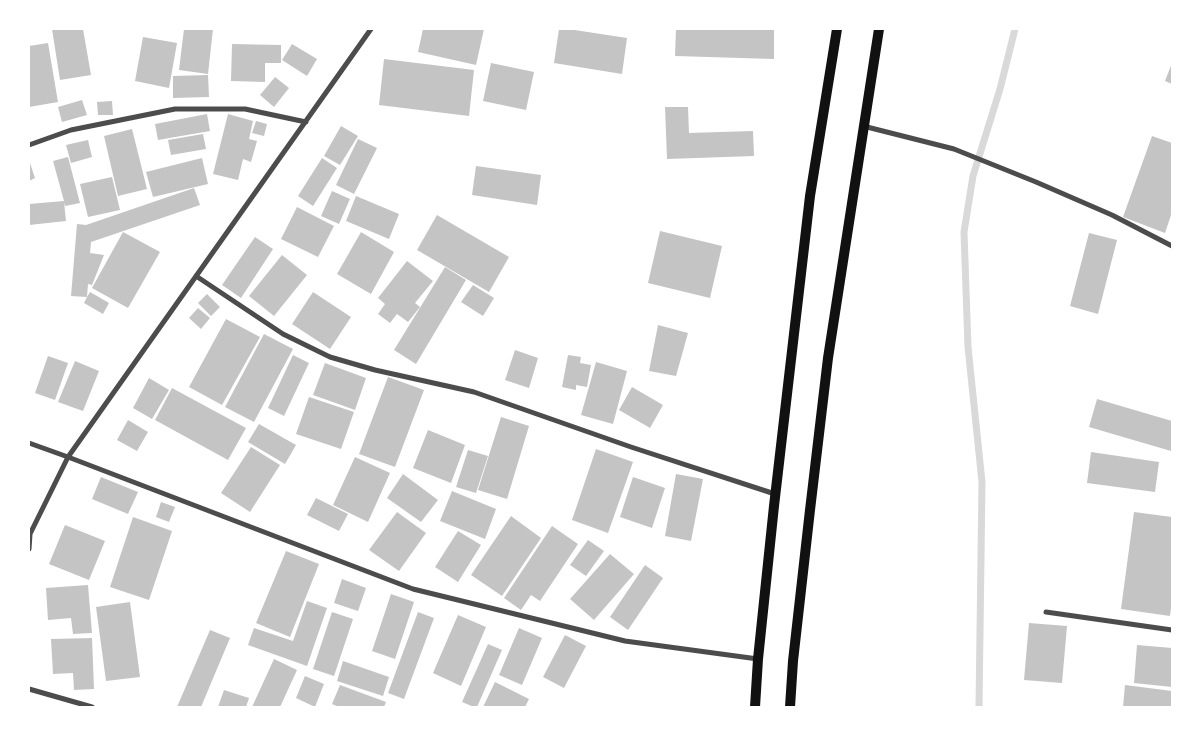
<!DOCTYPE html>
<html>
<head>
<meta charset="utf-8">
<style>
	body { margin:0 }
	#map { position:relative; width:1201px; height:736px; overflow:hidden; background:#fff; font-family:"DejaVu Sans",sans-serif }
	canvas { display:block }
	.frame { position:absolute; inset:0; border:30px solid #fff; pointer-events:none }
</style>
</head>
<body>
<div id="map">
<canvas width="1201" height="736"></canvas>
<div class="frame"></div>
</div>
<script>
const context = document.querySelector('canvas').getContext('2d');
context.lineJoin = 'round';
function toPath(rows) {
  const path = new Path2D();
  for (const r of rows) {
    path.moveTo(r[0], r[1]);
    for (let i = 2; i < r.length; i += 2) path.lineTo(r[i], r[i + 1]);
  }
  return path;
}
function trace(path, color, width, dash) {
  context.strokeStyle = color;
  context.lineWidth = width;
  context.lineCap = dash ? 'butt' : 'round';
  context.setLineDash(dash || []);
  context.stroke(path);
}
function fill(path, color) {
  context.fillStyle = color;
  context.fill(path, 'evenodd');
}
const stream = toPath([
	[979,707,982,482,968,347,964,232,973,176,1000,89,1015,29]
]);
const building = toPath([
	[52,29,83,29,91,75,60,80],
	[184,29,213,29,208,74,179,70],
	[423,29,484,29,476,65,418,52],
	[559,29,568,29,627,38,622,74,554,63],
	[676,29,774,29,774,59,675,56],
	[143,37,177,43,169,88,135,81],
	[48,43,58,102,29,107,29,46],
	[232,44,281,45,281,63,265,63,265,82,231,81],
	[292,44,317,59,307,76,282,60],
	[384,59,474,70,469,116,379,105],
	[491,63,534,72,526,110,483,101],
	[1172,63,1172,84,1165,81],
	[208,75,209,97,173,98,173,76],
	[275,77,289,88,274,107,260,95],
	[82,100,87,115,62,122,58,107],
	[112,101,113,115,98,115,97,102],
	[665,107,688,107,689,133,753,131,754,156,667,159],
	[207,114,210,131,158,140,155,124],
	[228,114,253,121,249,139,257,141,251,162,243,159,238,180,213,174],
	[256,121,267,124,264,136,252,133],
	[341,126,358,136,340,165,324,156],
	[132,129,147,189,118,196,104,136],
	[203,134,206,149,171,155,168,140],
	[1152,136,1172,143,1172,212,1165,233,1123,217],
	[358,139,377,148,354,194,336,185],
	[88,140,92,157,71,163,66,145],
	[68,157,80,203,65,206,64,202,66,221,29,225,29,204,64,201,53,161],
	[202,158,208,184,153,197,146,172],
	[322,158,337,168,313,206,298,196],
	[29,160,35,178,29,181],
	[476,166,541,175,537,205,472,195],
	[112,177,120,210,88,217,80,184],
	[194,188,200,205,91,242,90,253,104,255,92,285,88,284,87,297,90,292,109,303,103,314,84,303,87,297,71,296,77,224,86,225],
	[332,191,350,199,339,224,321,216],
	[356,196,399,214,389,239,346,221],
	[297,207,334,226,318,257,281,239],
	[437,215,509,257,489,292,417,250],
	[660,231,722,246,710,298,648,283],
	[123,232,160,252,128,308,92,288],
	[361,232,394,252,371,294,337,274],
	[1089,233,1117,240,1098,314,1070,306],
	[255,237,273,249,241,298,222,285],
	[282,255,307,275,274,316,249,296],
	[407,261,433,281,415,303,420,307,408,322,397,314,390,323,378,314,385,304,378,298],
	[445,267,466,280,416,364,394,350],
	[473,285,494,298,483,316,461,302],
	[313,292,351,317,330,349,292,324],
	[207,294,220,307,211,316,198,303],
	[198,308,210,318,201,329,189,318],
	[226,319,260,337,222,405,189,387],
	[658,325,688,333,676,376,649,371],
	[264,334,293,349,254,422,225,407],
	[515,350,538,358,529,388,505,380],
	[293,355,309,363,284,416,268,408],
	[568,355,581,357,580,363,591,365,587,387,576,385,576,390,562,387],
	[48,356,68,363,55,400,35,393],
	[75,361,99,371,83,411,58,402],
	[596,362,627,371,613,424,581,415],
	[325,363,366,378,355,410,313,395],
	[388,377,424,390,395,467,359,454],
	[149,378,169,390,152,419,133,408],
	[632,387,663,405,650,428,619,410],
	[172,388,246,428,228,460,155,420],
	[309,397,354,412,341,449,296,434],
	[1097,399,1172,421,1172,446,1171,451,1089,427],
	[501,417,529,426,507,499,478,490],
	[128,420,148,432,137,451,117,440],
	[259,424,296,445,285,464,248,442],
	[428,430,465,445,451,483,413,468],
	[251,447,280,465,250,512,221,493],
	[596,449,633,462,608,533,572,520],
	[468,450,488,456,476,493,456,487],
	[1091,452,1159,462,1155,492,1087,483],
	[355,457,390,473,368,522,333,505],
	[403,474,438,500,421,522,387,498],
	[676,474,703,479,691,541,665,536],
	[101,477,138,492,128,514,92,499],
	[633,477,665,488,652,528,620,517],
	[452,491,496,509,485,539,440,521],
	[316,498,348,514,339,531,307,515],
	[161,502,175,507,169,522,156,517],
	[397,512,426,533,399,571,369,550],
	[1134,512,1172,517,1172,600,1170,616,1121,609],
	[511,516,541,538,502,596,471,575],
	[133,517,172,531,149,600,110,587],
	[65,525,105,541,89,580,49,564],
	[552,526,578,544,540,601,531,595,521,610,504,598],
	[458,531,481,545,458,582,435,567],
	[588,540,604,551,586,576,570,565],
	[286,551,319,564,290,637,256,623],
	[610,554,634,574,594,620,570,599],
	[645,565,663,578,628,630,610,617],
	[342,579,366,588,358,611,334,603],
	[88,585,92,633,73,634,71,618,48,620,46,588],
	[391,594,414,602,395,659,372,651],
	[307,601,327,608,307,666,248,645,254,628,293,641],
	[130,602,140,677,106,681,96,607],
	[332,612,353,619,334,676,313,669],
	[418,612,434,618,404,699,388,693],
	[458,615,486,627,461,686,433,673],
	[1029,623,1067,626,1062,683,1024,680],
	[519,628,542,638,522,685,499,675],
	[210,630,230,638,201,707,177,707],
	[565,635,586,646,564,688,543,677],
	[92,638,94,689,74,690,73,673,53,674,51,639],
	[488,644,502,650,477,707,474,707,462,702],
	[1137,645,1172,648,1172,687,1134,683],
	[274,659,297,670,280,707,252,707],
	[343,661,389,677,383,696,337,681],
	[305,676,324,684,315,707,296,698],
	[495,682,529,699,525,707,483,707],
	[340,685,386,702,384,707,339,707,332,704],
	[1125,685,1172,691,1172,707,1123,707],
	[224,690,249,698,246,707,218,707]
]);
const minor = toPath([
	[863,126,954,149,1036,182,1112,215,1172,246],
	[29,145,71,130,175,109,245,109,306,122],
	[196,276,283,334,330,357,375,370,474,392,631,447,775,494],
	[29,443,68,457,413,589,625,641,758,659],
	[29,549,30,534,68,457,371,29],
	[1046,612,1172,630],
	[29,689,92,707]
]);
const secondary = toPath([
	[755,707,758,659,774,506,810,196,837,29],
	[790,707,793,661,810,510,828,358,879,29]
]);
trace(stream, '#d9d9d9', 7);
fill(building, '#c4c4c4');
trace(minor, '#4c4c4c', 5);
trace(secondary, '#111', 10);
</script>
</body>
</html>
